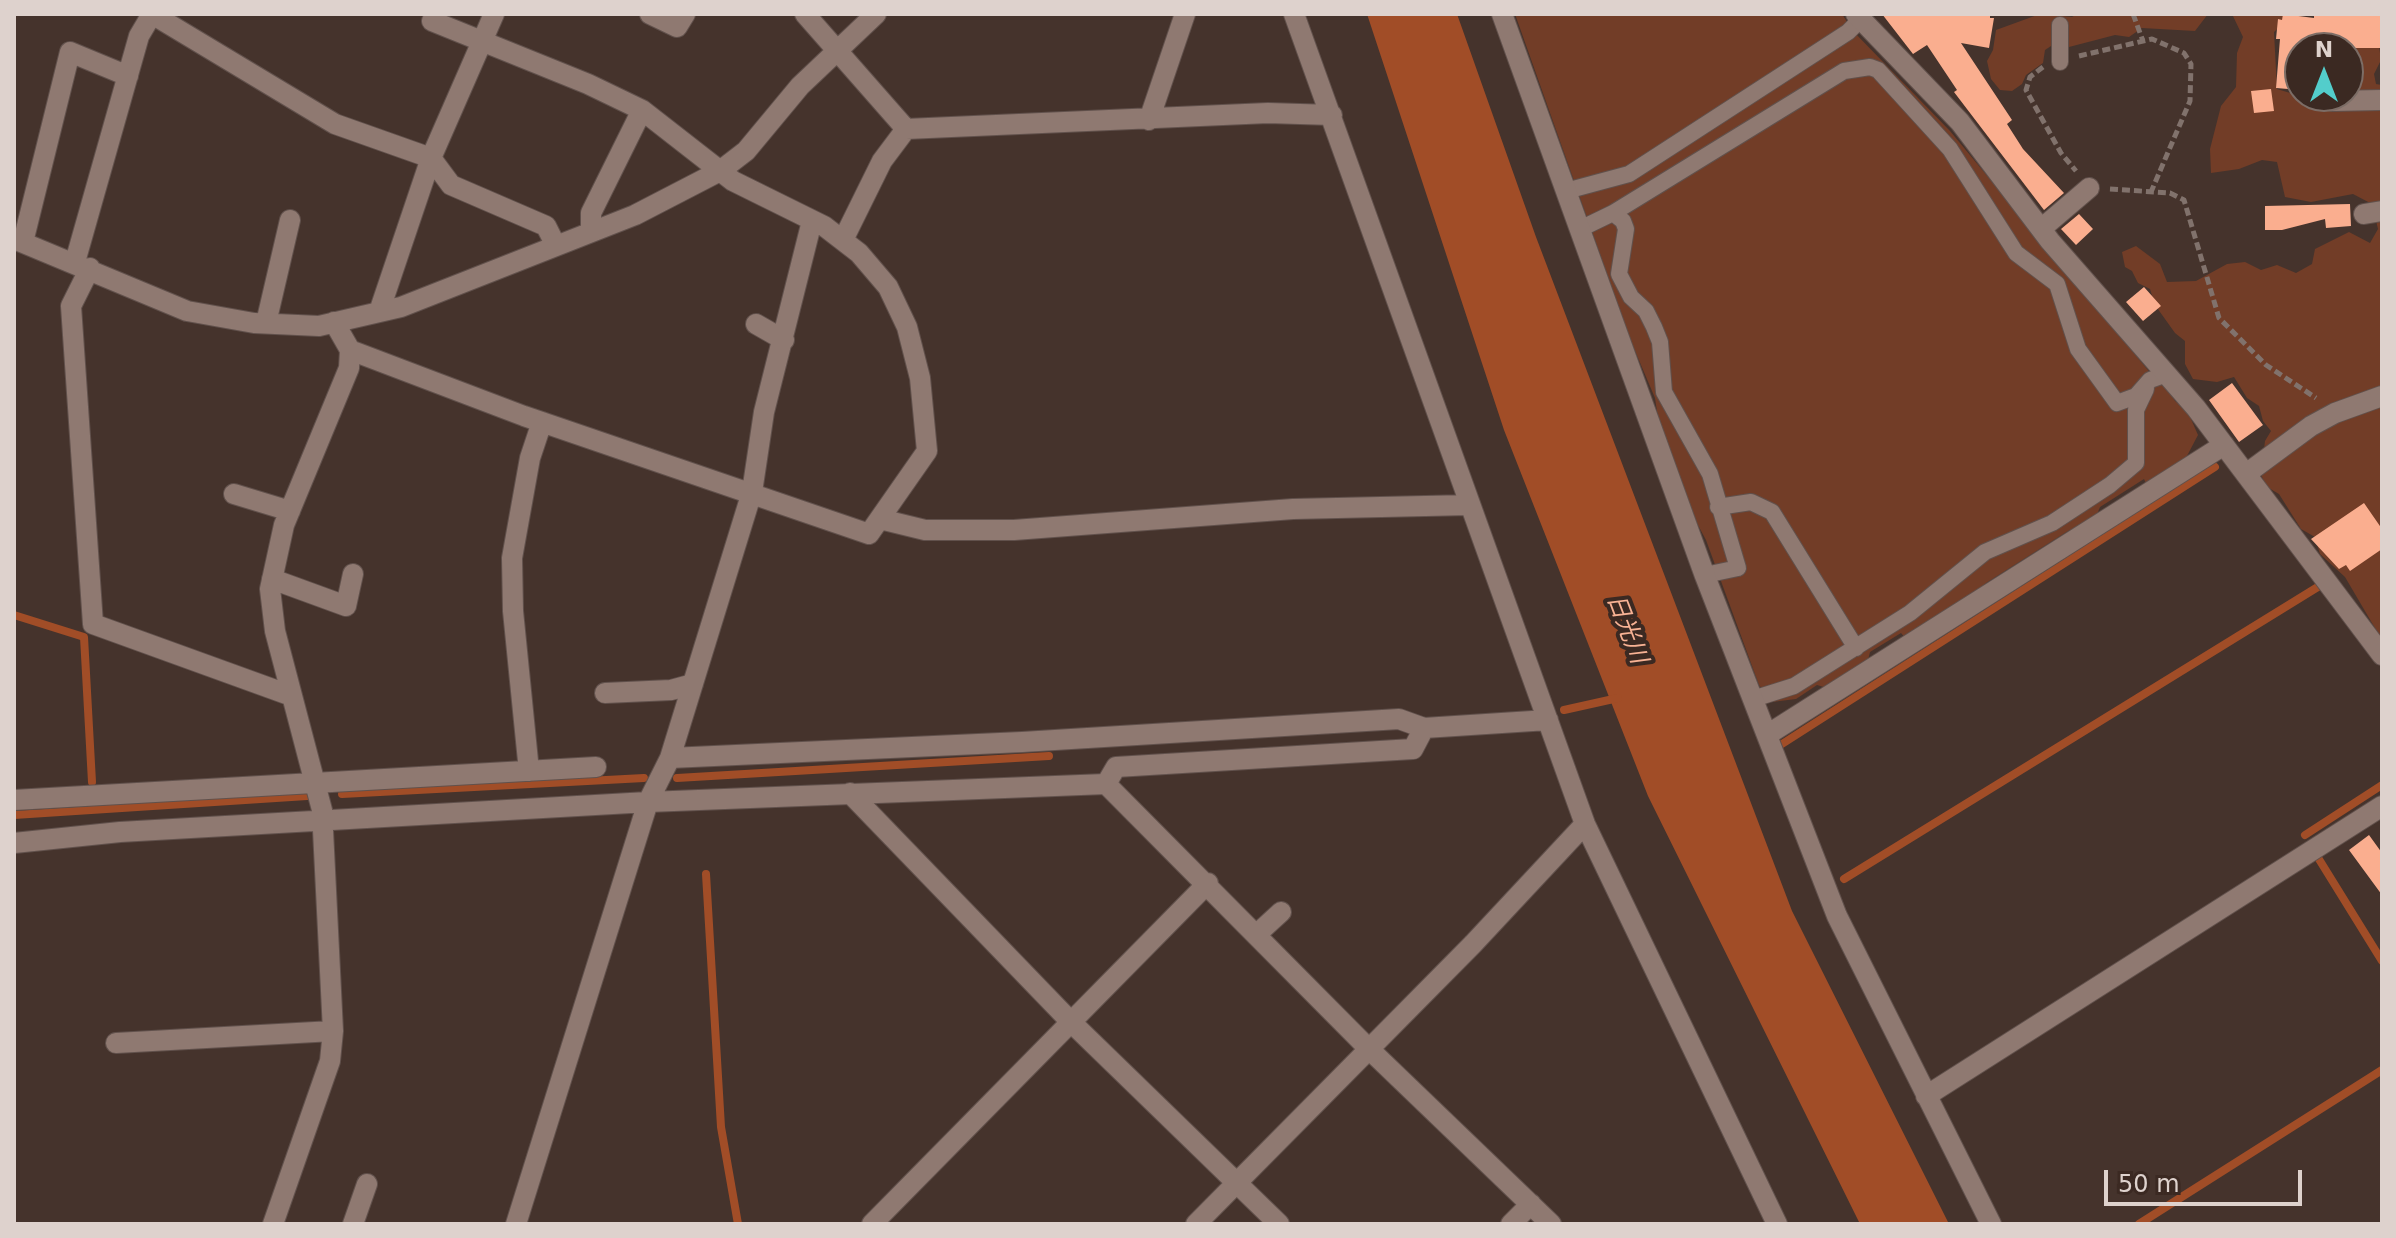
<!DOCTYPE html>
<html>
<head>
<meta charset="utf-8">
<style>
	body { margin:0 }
	#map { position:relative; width:2396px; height:1238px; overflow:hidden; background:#45332c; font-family:"DejaVu Sans",sans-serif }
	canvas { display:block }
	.frame { position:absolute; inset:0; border:16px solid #ded2cd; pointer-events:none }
	.north { position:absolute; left:2284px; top:32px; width:80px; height:80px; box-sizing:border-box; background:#3b2922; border:2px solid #7c6d66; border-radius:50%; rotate:0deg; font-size:22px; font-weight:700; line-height:32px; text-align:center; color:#ded2cd }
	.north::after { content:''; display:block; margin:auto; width:28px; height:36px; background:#53cdcb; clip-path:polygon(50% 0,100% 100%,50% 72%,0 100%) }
	.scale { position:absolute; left:2104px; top:1170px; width:198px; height:36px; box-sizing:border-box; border:4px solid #ded2cd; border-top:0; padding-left:10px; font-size:24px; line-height:28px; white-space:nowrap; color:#ded2cd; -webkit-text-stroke:6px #3b2922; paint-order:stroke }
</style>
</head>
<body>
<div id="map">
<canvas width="2396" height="1238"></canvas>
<div class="frame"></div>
<div class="north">N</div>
<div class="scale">50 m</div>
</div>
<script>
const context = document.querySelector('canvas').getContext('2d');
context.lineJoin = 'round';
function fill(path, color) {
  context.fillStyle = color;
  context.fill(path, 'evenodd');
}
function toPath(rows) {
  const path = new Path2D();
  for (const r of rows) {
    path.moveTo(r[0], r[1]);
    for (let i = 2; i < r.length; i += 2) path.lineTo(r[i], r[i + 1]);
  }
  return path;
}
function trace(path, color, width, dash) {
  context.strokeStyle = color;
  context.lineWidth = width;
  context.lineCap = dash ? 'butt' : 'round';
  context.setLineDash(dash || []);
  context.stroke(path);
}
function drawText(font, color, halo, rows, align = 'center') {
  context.font = font + ' "DejaVu Sans","Noto Sans JP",sans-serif';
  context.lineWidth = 8;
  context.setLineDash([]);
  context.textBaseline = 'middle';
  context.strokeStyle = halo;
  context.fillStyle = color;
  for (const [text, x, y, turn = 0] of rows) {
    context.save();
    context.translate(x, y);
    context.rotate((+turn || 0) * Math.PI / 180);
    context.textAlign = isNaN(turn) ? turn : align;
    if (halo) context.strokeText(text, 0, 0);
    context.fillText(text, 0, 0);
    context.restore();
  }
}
const green = toPath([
	[1515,14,1842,14,1853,31,1950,131,2157,381,2161,379,2175,401,2187,410,2198,435,2169,490,2153,498,2144,479,2100,507,2093,524,2068,531,1986,583,1974,596,1958,602,1949,614,1907,640,1901,633,1870,652,1868,660,1830,689,1817,685,1796,699,1772,702,1759,685,1706,540,1692,514,1658,418,1655,398,1630,339],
	[2040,14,2072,17,2077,14,2208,14,2195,31,2142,28,2129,37,2115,35,2069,47,2054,44,2045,50,2043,63,2026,75,2022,84,2012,91,2000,90,1991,79,1987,61,1993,50,1996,30],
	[2232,14,2305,14,2288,19,2274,32,2277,89,2300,96,2348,96,2348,54,2353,46,2379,46,2381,60,2374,74,2376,84,2382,85,2382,640,2345,577,2320,554,2315,537,2301,529,2279,494,2267,487,2261,475,2265,441,2271,431,2263,421,2259,406,2247,398,2234,377,2217,382,2193,379,2185,364,2185,341,2175,333,2155,305,2150,289,2138,283,2132,271,2125,267,2122,252,2136,246,2160,264,2167,282,2196,281,2227,264,2245,262,2261,270,2277,265,2296,273,2312,264,2315,249,2349,232,2370,243,2378,229,2372,204,2353,194,2311,202,2285,197,2277,162,2262,160,2239,169,2211,173,2210,149,2221,106,2236,87,2237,53,2243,37]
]);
const water = toPath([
	[1367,14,1457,14,1536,237,1792,911,1949,1224,1860,1224,1648,796,1504,430]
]);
const stream = toPath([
	[14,615,84,637,92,782],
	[1564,710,1618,698],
	[1782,744,2215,467],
	[677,778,1049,756],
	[342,794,644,778],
	[14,815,307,796],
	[2305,835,2382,785],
	[2317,856,2382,961],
	[706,874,721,1127,738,1224],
	[1844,879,2321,585],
	[2139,1224,2382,1070]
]);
const building = toPath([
	[1882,14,1990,14,1990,18,1994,18,1989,48,1961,43,2012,120,2007,124,2023,149,2064,193,2044,210,1954,92,1957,90,1927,45,1913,54],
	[2283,14,2314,18,2314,14,2382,14,2382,48,2300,48,2300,90,2276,88,2280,39,2276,39,2278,19,2282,20],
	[2271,89,2274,111,2254,113,2251,91],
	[2350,204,2351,226,2326,228,2325,219,2282,230,2265,230,2265,206],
	[2079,214,2093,229,2076,245,2061,229],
	[2144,287,2161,306,2143,321,2126,302],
	[2232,383,2263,425,2239,442,2209,400],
	[2364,503,2382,529,2382,549,2350,571,2346,565,2339,569,2311,539],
	[2369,835,2382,853,2382,895,2349,850]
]);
const path = toPath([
	[2133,14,2143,41],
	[2079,56,2152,39,2184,53,2191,64,2190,101,2151,192],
	[2043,67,2030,77,2026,90,2061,153,2076,171],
	[2110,189,2170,193,2184,200,2219,318,2266,365,2316,398]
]);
const service = toPath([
	[2060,25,2060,62],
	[1566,191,1629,174,1848,32,1859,21],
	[1613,213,1623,221,1626,229,1619,274,1631,297,1646,311,1654,327,1660,342,1664,392,1710,474,1738,568,1705,575],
	[1580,229,1613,213,1844,71,1870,67,1878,70,1950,149,2016,253,2057,284,2078,349,2117,403,2136,396,2150,380,2167,374],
	[1718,507,1751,502,1772,512,1856,648],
	[1753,699,1794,686,1910,613,1985,552,2052,523,2110,485,2136,463,2136,410,2146,389]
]);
const minor = toPath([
	[152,14,335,124,431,158,494,14],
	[650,14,677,27,685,14],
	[805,14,906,129,1268,113,1332,115],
	[1294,14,1585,824,1777,1224],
	[1502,14,1705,576,1837,916,1991,1224],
	[1856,14,1960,122,2050,241,2196,408,2382,655],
	[2332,101,2382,100],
	[1149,120,1185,14],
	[431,158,451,185,546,226,555,244],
	[2364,214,2382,211],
	[2041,229,2089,188],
	[591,232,591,213,642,110],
	[14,239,187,311,254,323,319,326,401,307,635,215,720,171,746,151,800,86,876,14],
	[843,240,882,161,906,129],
	[23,242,70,52,128,76],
	[75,262,139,36,152,14],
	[90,268,71,306,93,624,292,696],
	[379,312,431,158],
	[266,323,290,220],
	[756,324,784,340],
	[350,350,524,416,869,534,927,451,920,378,907,327,888,287,859,253,824,226,733,181,642,110,588,84,432,21],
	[2246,474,2311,426,2335,413,2382,396],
	[234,494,290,511],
	[880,519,925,530,1014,530,1293,509,1469,505],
	[272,579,346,606,353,574],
	[605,693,671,690,693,684],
	[1767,735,2224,445],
	[670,758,1022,742,1399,719,1424,728,1548,720],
	[529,771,513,611,512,558,530,458,542,422],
	[1106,784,1116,767,1413,749,1424,728],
	[850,793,1071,1022,1279,1224],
	[14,800,596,767],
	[14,843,120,832,648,802,1106,784,1369,1049,1551,1224],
	[1257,934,1281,912],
	[116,1043,333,1031],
	[1926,1096,2382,806],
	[273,1224,330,1061,333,1031,322,810,275,631,270,589,284,525,349,368,350,350,334,322],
	[353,1224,367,1184],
	[516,1224,648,802,670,758,752,492,764,412,812,221],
	[872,1224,1208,883],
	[1196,1224,1473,944,1585,824],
	[1511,1224,1531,1204]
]);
const waterNames = [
	["日光川",1626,629,69]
];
fill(green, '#723d27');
fill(water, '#a14d27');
trace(stream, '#a14d27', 8);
fill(building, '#faae8f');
trace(service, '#61514c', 18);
trace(minor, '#61514c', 22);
trace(path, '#81726c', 5, [8, 4]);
trace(service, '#8f7971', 16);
trace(minor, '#8f7971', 20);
drawText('italic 24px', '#f8b294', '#3b2922', waterNames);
</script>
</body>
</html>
